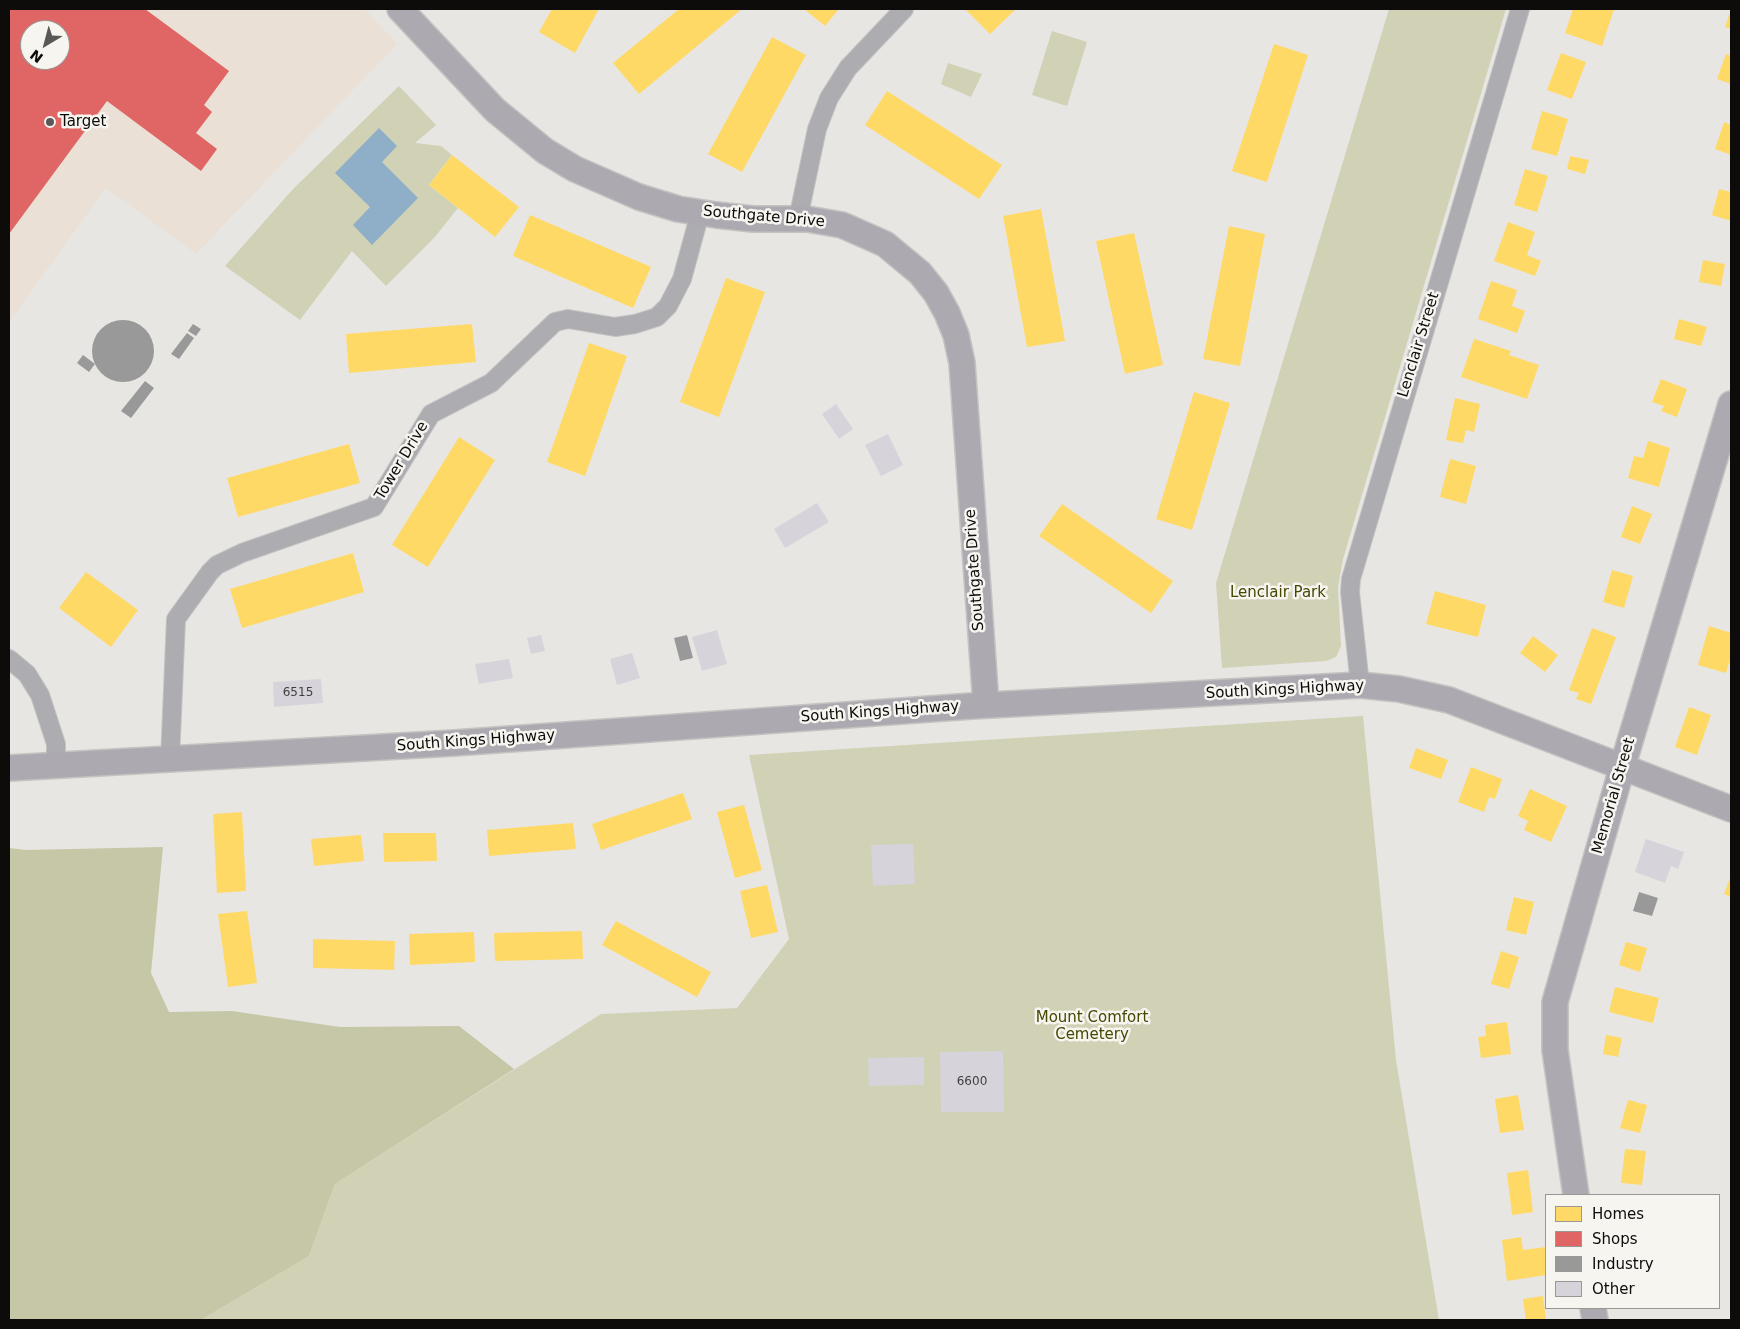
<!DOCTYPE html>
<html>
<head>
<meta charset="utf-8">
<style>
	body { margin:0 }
	#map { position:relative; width:1740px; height:1329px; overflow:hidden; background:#e8e6e3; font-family:"DejaVu Sans",sans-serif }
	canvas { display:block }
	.frame { position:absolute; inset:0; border:10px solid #0d0c0b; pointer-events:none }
	.legend { position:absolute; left:1545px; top:1194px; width:175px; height:115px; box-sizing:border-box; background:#f6f5f0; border:1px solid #999894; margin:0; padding:6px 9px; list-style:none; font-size:15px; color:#0d0c0b }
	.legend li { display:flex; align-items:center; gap:10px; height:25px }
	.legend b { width:25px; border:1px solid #999894 }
	.north { position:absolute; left:20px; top:20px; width:50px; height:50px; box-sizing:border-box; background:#f6f5f0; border:1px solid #999894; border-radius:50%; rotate:217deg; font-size:14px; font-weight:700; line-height:20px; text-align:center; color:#0d0c0b }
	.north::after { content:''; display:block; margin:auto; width:18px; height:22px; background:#5a5857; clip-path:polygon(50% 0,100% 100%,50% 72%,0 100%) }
</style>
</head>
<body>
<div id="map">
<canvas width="1740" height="1329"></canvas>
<div class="frame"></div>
<ul class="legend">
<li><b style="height:14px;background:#ffd966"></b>Homes</li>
<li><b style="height:14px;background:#e06666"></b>Shops</li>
<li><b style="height:14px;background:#999"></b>Industry</li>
<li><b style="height:14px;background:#d6d3db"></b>Other</li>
</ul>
<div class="north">N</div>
</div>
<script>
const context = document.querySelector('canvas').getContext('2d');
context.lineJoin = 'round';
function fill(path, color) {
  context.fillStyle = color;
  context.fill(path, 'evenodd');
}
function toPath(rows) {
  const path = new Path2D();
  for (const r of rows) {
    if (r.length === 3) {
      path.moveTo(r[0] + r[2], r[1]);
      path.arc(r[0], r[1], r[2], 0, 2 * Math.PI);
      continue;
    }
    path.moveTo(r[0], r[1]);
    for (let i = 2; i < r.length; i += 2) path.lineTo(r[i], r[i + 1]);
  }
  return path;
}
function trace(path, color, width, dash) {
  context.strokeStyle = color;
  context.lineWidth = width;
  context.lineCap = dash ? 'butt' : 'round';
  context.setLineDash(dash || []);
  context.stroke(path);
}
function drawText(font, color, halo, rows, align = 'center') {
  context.font = font + ' "DejaVu Sans",sans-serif';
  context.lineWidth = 5;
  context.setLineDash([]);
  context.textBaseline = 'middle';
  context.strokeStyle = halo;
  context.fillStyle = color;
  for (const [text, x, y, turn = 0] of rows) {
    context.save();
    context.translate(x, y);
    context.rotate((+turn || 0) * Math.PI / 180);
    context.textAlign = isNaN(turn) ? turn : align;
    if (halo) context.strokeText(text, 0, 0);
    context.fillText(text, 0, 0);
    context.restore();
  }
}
const commercial = toPath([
	[9,9,365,9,397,44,196,254,106,188,9,322],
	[30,30,60,30,60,60,30,60]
]);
const green = toPath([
	[1389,9,1506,9,1343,559,1338,587,1341,646,1336,657,1326,661,1222,668,1216,583],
	[1052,31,1087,42,1067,106,1032,95],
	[948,63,982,74,971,97,941,84],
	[399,86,436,125,415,143,441,146,452,155,429,185,458,208,434,238,386,286,352,251,300,320,225,266,293,189],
	[1363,716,1396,1060,1439,1320,201,1320,309,1256,335,1184,601,1014,737,1008,789,939,749,755]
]);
const forest = toPath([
	[163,847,151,973,169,1012,232,1011,340,1027,459,1026,514,1069,335,1184,309,1256,201,1320,9,1320,9,848,26,850]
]);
const water = toPath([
	[379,128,397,146,382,162,418,198,372,245,353,225,370,207,335,173]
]);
const homes = toPath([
	[552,9,599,9,575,53,539,32],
	[679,9,742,9,639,94,613,63],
	[804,9,839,9,825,26],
	[965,9,1016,9,990,34],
	[1573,9,1614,9,1602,46,1565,33],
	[1731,9,1731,29,1725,27],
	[772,37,806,55,742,172,708,154],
	[1274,44,1308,55,1267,182,1232,171],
	[1561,53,1586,62,1572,99,1547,90],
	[1726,54,1731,56,1731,84,1717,79],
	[887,91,1002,165,979,199,865,125],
	[1542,111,1568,119,1557,156,1531,149],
	[1724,122,1731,125,1731,155,1715,149],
	[452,155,519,207,495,237,429,185],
	[1570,156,1589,160,1585,174,1567,169],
	[1525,169,1548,176,1537,212,1514,205],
	[1719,189,1731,192,1731,221,1712,215],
	[1041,209,1065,341,1027,347,1003,216],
	[530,215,651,267,633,308,513,256],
	[1508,222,1535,232,1527,255,1541,261,1535,276,1494,261],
	[1229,226,1265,234,1240,366,1203,359],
	[1134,233,1163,365,1125,374,1096,241],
	[1703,260,1725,264,1721,286,1699,282],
	[726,278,765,292,719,417,680,402],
	[1491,281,1517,290,1512,306,1525,311,1517,333,1478,319],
	[1679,319,1707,327,1701,346,1674,339],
	[472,324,476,362,349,373,346,334],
	[1474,339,1511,351,1509,355,1539,365,1527,399,1461,377],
	[589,343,627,356,585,476,547,462],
	[1661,379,1687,389,1677,417,1661,411,1664,406,1652,402],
	[1194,392,1230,403,1192,530,1156,519],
	[1455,398,1480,404,1474,432,1466,430,1463,443,1446,440],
	[459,437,495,460,428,567,392,545],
	[1648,441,1670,448,1659,487,1628,478,1634,456,1643,458],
	[349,444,360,483,238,517,227,478],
	[1450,459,1476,466,1466,504,1440,497],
	[1062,504,1173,581,1151,613,1039,536],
	[1632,506,1652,514,1640,544,1621,537],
	[353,553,364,592,242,628,230,589],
	[1612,570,1633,576,1624,608,1603,602],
	[86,572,138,610,111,647,59,608],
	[1435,591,1486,605,1478,637,1426,624],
	[1709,626,1731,633,1731,656,1726,673,1698,665],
	[1592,628,1616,637,1591,704,1576,699,1579,693,1569,690],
	[1533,636,1558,655,1545,672,1520,653],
	[1689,707,1711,715,1697,755,1675,747],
	[1416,748,1448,760,1441,779,1409,768],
	[1471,767,1502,779,1495,799,1489,797,1484,812,1458,802],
	[1530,789,1567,806,1551,842,1524,830,1528,821,1518,816],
	[683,793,692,819,601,850,592,824],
	[744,805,762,870,735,878,717,812],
	[242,812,246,891,217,893,213,814],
	[573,823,576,849,489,856,487,830],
	[383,833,436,833,437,861,384,862],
	[361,835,364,861,314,866,311,839],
	[1731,875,1731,897,1724,894],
	[767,885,778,932,751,938,740,891],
	[1514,897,1534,902,1526,935,1506,930],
	[247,911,257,983,228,987,218,914],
	[616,921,711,972,697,997,602,945],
	[582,931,583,959,495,961,494,933],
	[474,932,475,962,410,965,409,934],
	[313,939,395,941,394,970,313,968],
	[1626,942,1647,948,1640,972,1619,965],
	[1501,951,1519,957,1509,989,1491,984],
	[1615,987,1659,998,1653,1023,1609,1012],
	[1507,1022,1511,1054,1481,1058,1478,1037,1486,1036,1485,1025],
	[1606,1035,1622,1038,1618,1057,1603,1054],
	[1518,1095,1524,1130,1500,1133,1495,1099],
	[1628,1100,1647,1105,1640,1133,1620,1128],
	[1625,1149,1646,1151,1642,1185,1621,1183],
	[1528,1170,1533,1212,1512,1215,1507,1173],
	[1521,1237,1523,1250,1546,1247,1546,1275,1507,1281,1502,1240],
	[1543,1296,1546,1320,1526,1320,1523,1299]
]);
const shops = toPath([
	[9,9,145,9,229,71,204,105,212,112,196,133,217,149,201,171,107,101,9,234],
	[30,30,60,30,60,60,30,60]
]);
const industry = toPath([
	[123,351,31],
	[193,324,201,329,196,336,188,331],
	[187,333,194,338,179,359,171,354],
	[83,355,95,364,89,372,77,363],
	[145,381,154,388,131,418,121,411],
	[687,635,693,658,680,661,674,638],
	[1639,892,1658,898,1652,916,1633,911]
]);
const building = toPath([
	[836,404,853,429,839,439,822,414],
	[888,434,903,465,881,476,865,445],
	[817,503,829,522,785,548,774,529],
	[717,630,727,664,702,671,692,637],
	[541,635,545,651,531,654,527,638],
	[632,653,640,678,617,685,610,659],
	[509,659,513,678,479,684,475,664],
	[321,679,323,703,274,707,273,682],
	[1646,839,1684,852,1678,869,1671,866,1665,883,1635,872],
	[913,844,915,884,873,886,871,845],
	[1003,1051,1004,1112,941,1112,940,1052],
	[924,1057,924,1085,869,1086,868,1058]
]);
const street = toPath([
	[798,219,817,129,829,98,848,68,904,9],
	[9,659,27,674,40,695,56,744,56,765],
	[1360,685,1350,592,1351,579,1520,9],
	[170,760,176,619,210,572,217,565,242,553,374,507,431,414,491,383,555,322,568,319,615,327,635,324,657,317,668,306,682,279,700,213]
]);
const secondary = toPath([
	[400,9,495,110,545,151,575,169,639,197,678,209,716,215,753,219,807,219,842,225,885,244,920,273,936,293,947,313,956,335,962,363,986,705],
	[9,768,454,743,972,706,1360,685,1399,689,1449,700,1731,809],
	[1576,1195,1555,1050,1555,1002,1622,768,1731,404],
	[1593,1308,1595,1320]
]);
const markers = [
	[50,122,5,"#5a5857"]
];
const numberNames = [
	["6515",298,693],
	["6600",972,1082]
];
const poiNames = [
	["Target",60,122]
];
const streetNames = [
	["Southgate Drive",764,217,5],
	["Lenclair Street",1419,345,-73],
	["Tower Drive",402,461,-59],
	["Southgate Drive",975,570,-94],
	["South Kings Highway",1285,690,-3],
	["South Kings Highway",880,712,-4],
	["South Kings Highway",476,741,-4],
	["Memorial Street",1614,796,-74]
];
const parkNames = [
	["Lenclair Park",1278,593],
	["Mount Comfort",1092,1018],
	["Cemetery",1092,1035]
];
fill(commercial, '#eae0d5');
fill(green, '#d1d1b6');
fill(forest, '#c6c7a7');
fill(water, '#8eafc7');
fill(homes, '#ffd966');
fill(shops, '#e06666');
fill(industry, '#999');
fill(building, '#d6d3db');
trace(street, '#c4c3c1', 20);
trace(secondary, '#c4c3c1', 28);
trace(street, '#acacb1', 18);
trace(secondary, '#acaab0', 25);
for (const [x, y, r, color] of markers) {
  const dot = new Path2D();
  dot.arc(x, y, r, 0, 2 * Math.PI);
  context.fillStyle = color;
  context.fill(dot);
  trace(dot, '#f6f5f0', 2);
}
drawText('12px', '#3f3e3f', null, numberNames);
drawText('15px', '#0d0c0b', '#f6f5f0', poiNames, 'left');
drawText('15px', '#0d0c0b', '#f6f5f0', streetNames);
drawText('15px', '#464700', '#f6f5f0', parkNames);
</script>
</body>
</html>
